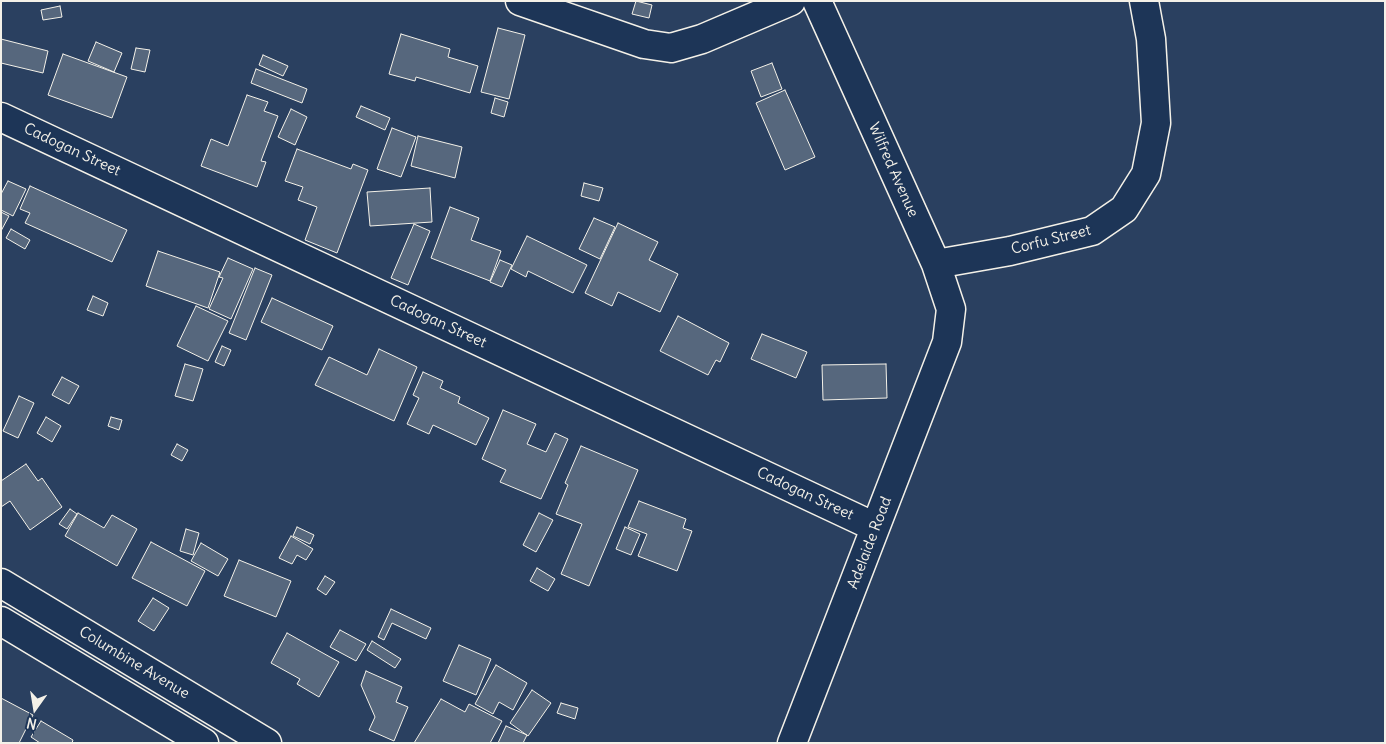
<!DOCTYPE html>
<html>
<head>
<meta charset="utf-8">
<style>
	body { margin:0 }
	#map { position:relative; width:1386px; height:744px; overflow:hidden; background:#2a4060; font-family:Delius,sans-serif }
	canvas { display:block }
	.frame { position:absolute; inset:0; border:2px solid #f4f1e8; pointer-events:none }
	.north { position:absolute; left:10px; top:684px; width:50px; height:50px; -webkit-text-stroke:4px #1d3557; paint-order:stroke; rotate:193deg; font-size:14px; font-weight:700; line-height:20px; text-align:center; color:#f4f1e8 }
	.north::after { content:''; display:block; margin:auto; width:18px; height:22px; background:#f4f1e8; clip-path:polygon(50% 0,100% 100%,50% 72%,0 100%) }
</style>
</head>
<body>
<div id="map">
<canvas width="1386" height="744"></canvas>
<div class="frame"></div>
<div class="north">N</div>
</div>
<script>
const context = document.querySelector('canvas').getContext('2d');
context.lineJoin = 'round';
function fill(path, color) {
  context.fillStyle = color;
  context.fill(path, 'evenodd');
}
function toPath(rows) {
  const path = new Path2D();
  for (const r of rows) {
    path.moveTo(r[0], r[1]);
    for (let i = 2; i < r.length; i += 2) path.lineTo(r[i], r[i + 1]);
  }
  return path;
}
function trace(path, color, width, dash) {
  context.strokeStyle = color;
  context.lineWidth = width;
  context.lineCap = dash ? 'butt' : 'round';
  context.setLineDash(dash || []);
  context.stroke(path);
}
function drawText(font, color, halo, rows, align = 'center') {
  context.font = font + ' Delius,sans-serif';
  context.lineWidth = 4;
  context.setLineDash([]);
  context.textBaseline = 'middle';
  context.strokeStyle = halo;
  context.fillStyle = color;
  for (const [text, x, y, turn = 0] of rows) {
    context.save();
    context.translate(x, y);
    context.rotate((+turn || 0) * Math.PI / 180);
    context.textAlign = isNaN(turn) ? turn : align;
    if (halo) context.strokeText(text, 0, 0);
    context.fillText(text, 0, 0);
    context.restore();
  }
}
const building = toPath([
	[636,1,652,5,649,18,632,14,636,1],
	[60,6,62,17,43,20,41,10,60,6],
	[498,28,525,35,509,99,481,92,498,28],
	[401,34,450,49,448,57,478,66,470,93,416,77,415,81,389,74,401,34],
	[1,39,48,51,43,73,1,63,1,39],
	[96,42,122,53,114,72,88,61,96,42],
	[136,48,150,50,145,72,131,69,136,48],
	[63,54,127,77,112,118,48,95,63,54],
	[263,55,288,66,283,76,259,65,263,55],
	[772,63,782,89,761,97,751,71,772,63],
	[256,69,307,89,302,103,251,83,256,69],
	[785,90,815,157,785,170,756,103,785,90],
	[247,95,268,102,264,111,278,116,261,161,266,162,257,187,201,166,211,139,228,146,247,95],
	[495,98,508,102,504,117,491,113,495,98],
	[361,106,390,118,385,130,356,117,361,106],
	[291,109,307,117,295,145,278,137,291,109],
	[392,128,416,137,401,177,377,169,392,128],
	[418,136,462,147,455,178,411,166,418,136],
	[297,149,351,169,353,164,368,170,337,253,305,240,317,207,298,200,303,187,285,181,297,149],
	[8,181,26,189,13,216,1,210,1,194,8,181],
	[584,183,603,188,599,201,581,196,584,183],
	[30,186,127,230,112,262,25,223,30,213,20,209,30,186],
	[430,188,432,222,370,226,367,192,430,188],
	[450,207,479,218,471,240,501,251,490,281,431,258,450,207],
	[1,212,9,216,1,231,1,212],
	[594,218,615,227,600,259,579,249,594,218],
	[618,223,658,242,649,260,678,274,660,312,618,292,612,306,585,293,618,223],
	[414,224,430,231,408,285,391,278,414,224],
	[11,229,30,240,25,249,6,238,11,229],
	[527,236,587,265,573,293,528,271,526,277,511,269,527,236],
	[158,251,220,272,208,308,146,286,158,251],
	[228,258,253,269,231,319,209,309,223,278,219,277,228,258],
	[500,260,512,265,502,287,490,282,500,260],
	[255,268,272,275,246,340,229,333,255,268],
	[93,296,108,303,103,316,87,310,93,296],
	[272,298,333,326,322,350,261,322,272,298],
	[196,306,228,321,208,361,177,346,196,306],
	[678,316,729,343,720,362,716,360,708,375,660,351,678,316],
	[762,334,807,352,796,378,751,359,762,334],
	[222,346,231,350,224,366,215,362,222,346],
	[379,349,417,367,394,421,315,385,329,357,367,375,379,349],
	[185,364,203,369,193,401,175,396,185,364],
	[886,364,887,398,823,400,822,365,886,364],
	[423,372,443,381,440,388,460,397,458,403,489,418,476,445,433,425,429,434,407,424,419,398,413,395,423,372],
	[62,377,79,386,69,404,52,395,62,377],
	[19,396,34,403,18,438,3,431,19,396],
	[503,410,536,424,527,444,546,452,555,433,568,439,541,499,500,482,506,470,482,459,503,410],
	[46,417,61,426,52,442,37,433,46,417],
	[111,417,122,420,119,430,108,426,111,417],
	[177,444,188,450,182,461,171,455,177,444],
	[581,446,638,470,589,586,561,574,582,524,556,514,568,485,565,483,581,446],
	[26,464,38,481,42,478,62,507,30,530,10,501,1,507,1,481,26,464],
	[639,501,686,519,683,528,692,531,677,571,638,556,647,534,628,527,639,501],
	[70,509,77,514,67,529,59,524,70,509],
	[78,513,104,528,112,515,137,529,117,566,65,536,78,513],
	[539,513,553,520,536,552,523,545,539,513],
	[297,527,314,535,310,544,293,536,297,527],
	[625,527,640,534,631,555,616,549,625,527],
	[186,529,199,533,193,555,180,551,186,529],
	[291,536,313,549,306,560,297,555,292,564,279,558,291,536],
	[151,542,205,571,187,606,132,578,151,542],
	[201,543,228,559,218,576,191,561,201,543],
	[239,560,291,581,276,617,224,596,239,560],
	[537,568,555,579,548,591,530,581,537,568],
	[325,576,335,582,326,595,317,589,325,576],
	[153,598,169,608,154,631,138,621,153,598],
	[391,609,431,628,426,639,392,623,384,640,378,637,391,609],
	[340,630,366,644,356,661,330,647,340,630],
	[287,633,339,662,319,697,297,684,300,679,271,663,287,633],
	[372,641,401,659,395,668,367,650,372,641],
	[459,645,491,659,476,695,443,681,459,645],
	[496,665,527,683,513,710,499,702,493,714,475,704,496,665],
	[366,671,402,687,396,702,408,707,394,741,369,730,375,717,361,685,366,671],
	[532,690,551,703,528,736,510,723,532,690],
	[1,698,33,715,19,743,1,743,1,698],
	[441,699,465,712,469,704,502,721,490,743,414,743,441,699],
	[561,703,578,708,575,719,557,713,561,703],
	[41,721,73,740,72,743,40,743,31,737,41,721],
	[506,726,527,735,523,743,498,743,506,726]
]);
const minor = toPath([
	[520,1,644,44,671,48,702,39,791,1],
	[1,117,875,527],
	[936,264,1010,251,1092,231,1124,209,1146,174,1156,123,1151,39,1144,1],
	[792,743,947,342,951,309,936,264,817,1]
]);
const secondary = toPath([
	[1,583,267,743],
	[1,621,204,743]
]);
const streetNames = [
	["Cadogan Street",72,150,25],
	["Wilfred Avenue",893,170,66],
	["Corfu Street",1051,240,-14],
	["Cadogan Street",438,322,25],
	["Cadogan Street",805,494,25],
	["Adelaide Road",870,543,-69],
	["Columbine Avenue",134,663,31]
];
fill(building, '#56677d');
trace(building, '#f4f1e8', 1);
trace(minor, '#f4f1e8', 31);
trace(secondary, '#f4f1e8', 31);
trace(minor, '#1d3557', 28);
trace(secondary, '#1d3557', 28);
drawText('15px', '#f4f1e8', '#1d3557', streetNames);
</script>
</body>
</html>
